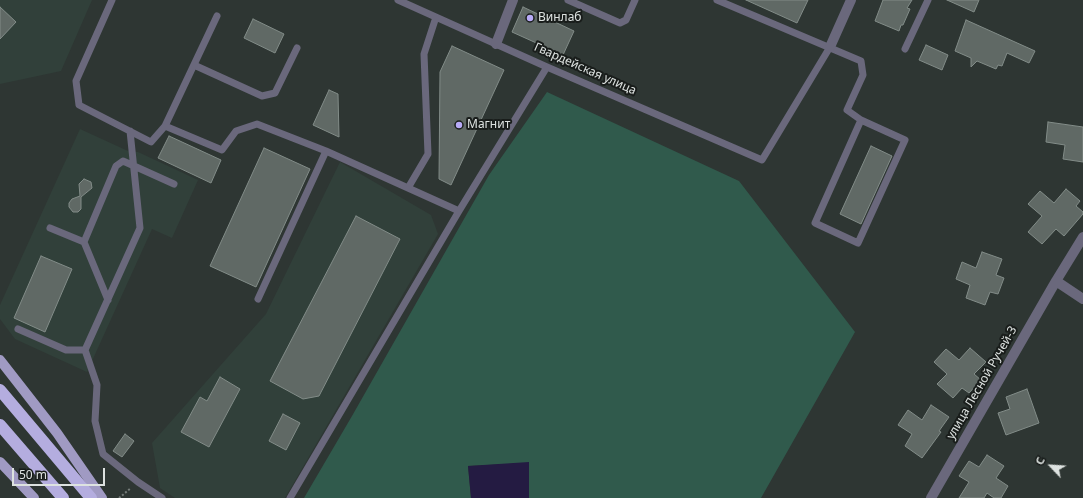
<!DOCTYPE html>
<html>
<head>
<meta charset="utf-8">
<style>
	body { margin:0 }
	#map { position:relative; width:1083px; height:498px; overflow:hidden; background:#2e3633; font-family:"Noto Sans",sans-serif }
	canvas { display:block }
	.north { position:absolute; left:1031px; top:446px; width:40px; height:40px; -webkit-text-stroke:3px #191d1b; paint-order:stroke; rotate:295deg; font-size:11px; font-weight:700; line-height:16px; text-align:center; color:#dde2e0 }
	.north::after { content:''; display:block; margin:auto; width:14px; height:18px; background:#dde2e0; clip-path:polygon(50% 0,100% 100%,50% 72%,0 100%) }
	.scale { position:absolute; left:12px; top:468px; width:93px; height:18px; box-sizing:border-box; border:2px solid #dde2e0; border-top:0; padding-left:5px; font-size:12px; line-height:14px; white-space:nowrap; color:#dde2e0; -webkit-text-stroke:3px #191d1b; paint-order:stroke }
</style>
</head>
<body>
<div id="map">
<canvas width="1083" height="498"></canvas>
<div class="north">С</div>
<div class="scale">50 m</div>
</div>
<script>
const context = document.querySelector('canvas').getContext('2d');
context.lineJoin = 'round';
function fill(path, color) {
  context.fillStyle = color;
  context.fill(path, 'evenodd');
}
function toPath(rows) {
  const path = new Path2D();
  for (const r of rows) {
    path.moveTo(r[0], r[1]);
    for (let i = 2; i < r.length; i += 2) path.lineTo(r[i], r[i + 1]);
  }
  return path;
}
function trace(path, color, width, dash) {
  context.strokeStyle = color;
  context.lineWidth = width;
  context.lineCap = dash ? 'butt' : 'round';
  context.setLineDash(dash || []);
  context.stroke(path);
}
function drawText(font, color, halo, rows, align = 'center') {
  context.font = font + ' "Noto Sans",sans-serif';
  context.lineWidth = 4;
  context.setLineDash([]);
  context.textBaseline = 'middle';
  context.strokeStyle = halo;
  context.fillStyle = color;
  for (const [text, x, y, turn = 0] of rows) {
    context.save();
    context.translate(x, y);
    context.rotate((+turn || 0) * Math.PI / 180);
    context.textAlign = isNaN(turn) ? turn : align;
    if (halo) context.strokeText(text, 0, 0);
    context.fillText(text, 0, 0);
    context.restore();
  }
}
const built = toPath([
	[0,0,92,0,61,71,0,84],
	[80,129,128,151,138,152,198,180,172,238,152,229,87,372,15,339,0,319,0,305],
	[340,162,431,215,438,234,285,498,175,498,160,488,152,443,266,314]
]);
const green = toPath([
	[547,92,739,181,855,332,761,498,529,498,529,463,468,466,471,498,304,498,352,416,489,175]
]);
const water = toPath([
	[529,462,529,498,471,498,468,466]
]);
const building = toPath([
	[746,0,808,0,797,23,746,0],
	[883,0,912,0,907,8,910,9,903,25,901,25,899,31,875,21,883,0],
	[947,0,979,0,974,12,947,0],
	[0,7,16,22,0,39,0,7],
	[523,7,574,31,563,55,512,32,523,7],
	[253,19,284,34,275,53,244,38,253,19],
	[966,20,1035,51,1029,63,1007,53,1002,66,998,65,996,69,977,61,971,67,971,58,955,51,966,20],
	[926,45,948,55,942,70,919,60,926,45],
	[452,46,504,70,451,185,439,179,440,72,452,46],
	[329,90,338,94,339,137,313,125,329,90],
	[1048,122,1083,127,1083,162,1063,159,1065,145,1046,142,1048,122],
	[169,136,221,160,211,183,158,158,169,136],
	[871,146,892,156,861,224,840,214,871,146],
	[264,148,310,169,256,287,210,266,264,148],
	[84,179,91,182,92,188,81,197,81,209,78,212,73,212,69,207,69,203,72,199,80,196,79,184,84,179],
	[1066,189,1080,201,1076,206,1083,212,1083,214,1064,236,1056,229,1042,244,1028,232,1042,216,1028,204,1040,191,1054,203,1066,189],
	[356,216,400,239,319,396,303,399,270,381,356,216],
	[982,252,1002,259,996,275,1004,278,998,294,990,292,985,305,966,298,970,285,956,279,962,262,976,268,982,252],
	[41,256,72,269,45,332,14,318,41,256],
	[970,348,986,362,974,374,981,380,969,393,962,388,953,398,937,384,947,374,934,362,946,349,959,360,970,348],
	[220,377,240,389,209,447,181,432,200,397,207,401,220,377],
	[1027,389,1039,423,1006,435,998,413,1010,409,1006,397,1027,389],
	[931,405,949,417,939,431,941,432,922,458,905,446,912,434,898,425,908,410,922,420,931,405],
	[283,414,300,423,286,450,269,441,283,414],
	[125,434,134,441,122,457,113,451,125,434],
	[987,455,1004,466,996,478,1008,486,1001,498,994,498,987,493,984,498,959,498,969,482,959,476,969,461,979,467,987,455]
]);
const path = toPath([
	[119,498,131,488]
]);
const lane = toPath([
	[112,0,76,81,79,105,151,142,165,126,222,150,236,131,257,124,326,151],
	[398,0,547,67,762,160,830,47],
	[568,0,620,23,626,20,635,0],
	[717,0,861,61,863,75,847,110,861,120,815,223,858,243,905,140,861,120],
	[905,49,928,0],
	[194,65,262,96,275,93,297,48],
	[165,126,217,16],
	[130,131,140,228,85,350,97,385,95,421,103,454,138,482,162,498],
	[408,188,428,154,424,54,436,17],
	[50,228,84,242,108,300],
	[84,242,116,166,123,161,174,184],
	[258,299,326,151,459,211],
	[18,329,66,350,85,350],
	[290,498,459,211,547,67]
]);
const street = toPath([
	[496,44,513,0],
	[830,47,851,0],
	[1056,281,1083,237],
	[931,498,1056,281,1083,299]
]);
const primary = toPath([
	[0,360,57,433,102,498],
	[0,462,34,498]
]);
const highway = toPath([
	[0,390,91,498],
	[0,425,63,498]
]);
const markers = [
	[530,18,4,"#b8abf7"],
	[459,125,4,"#b8abf7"]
];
const poiNames = [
	["Винлаб",538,18],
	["Магнит",467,125]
];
const streetNames = [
	["Гвардейская улица",585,69,24],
	["улица Лесной Ручей-3",982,383,-60]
];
fill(built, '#31403a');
fill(green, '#305a4c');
fill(water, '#241b42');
fill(building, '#606965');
trace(building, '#828c88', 1);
trace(path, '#767d7a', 2, [2, 2]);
trace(lane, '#6a687c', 7);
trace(street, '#6a687c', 10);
trace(primary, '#a09ac3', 10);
trace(highway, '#b4addf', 12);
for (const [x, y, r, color] of markers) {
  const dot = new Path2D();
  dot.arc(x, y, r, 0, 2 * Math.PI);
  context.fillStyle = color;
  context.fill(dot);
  trace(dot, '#191d1b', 1.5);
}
drawText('12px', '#dde2e0', '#191d1b', poiNames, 'left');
drawText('12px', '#dde2e0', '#191d1b', streetNames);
</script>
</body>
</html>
